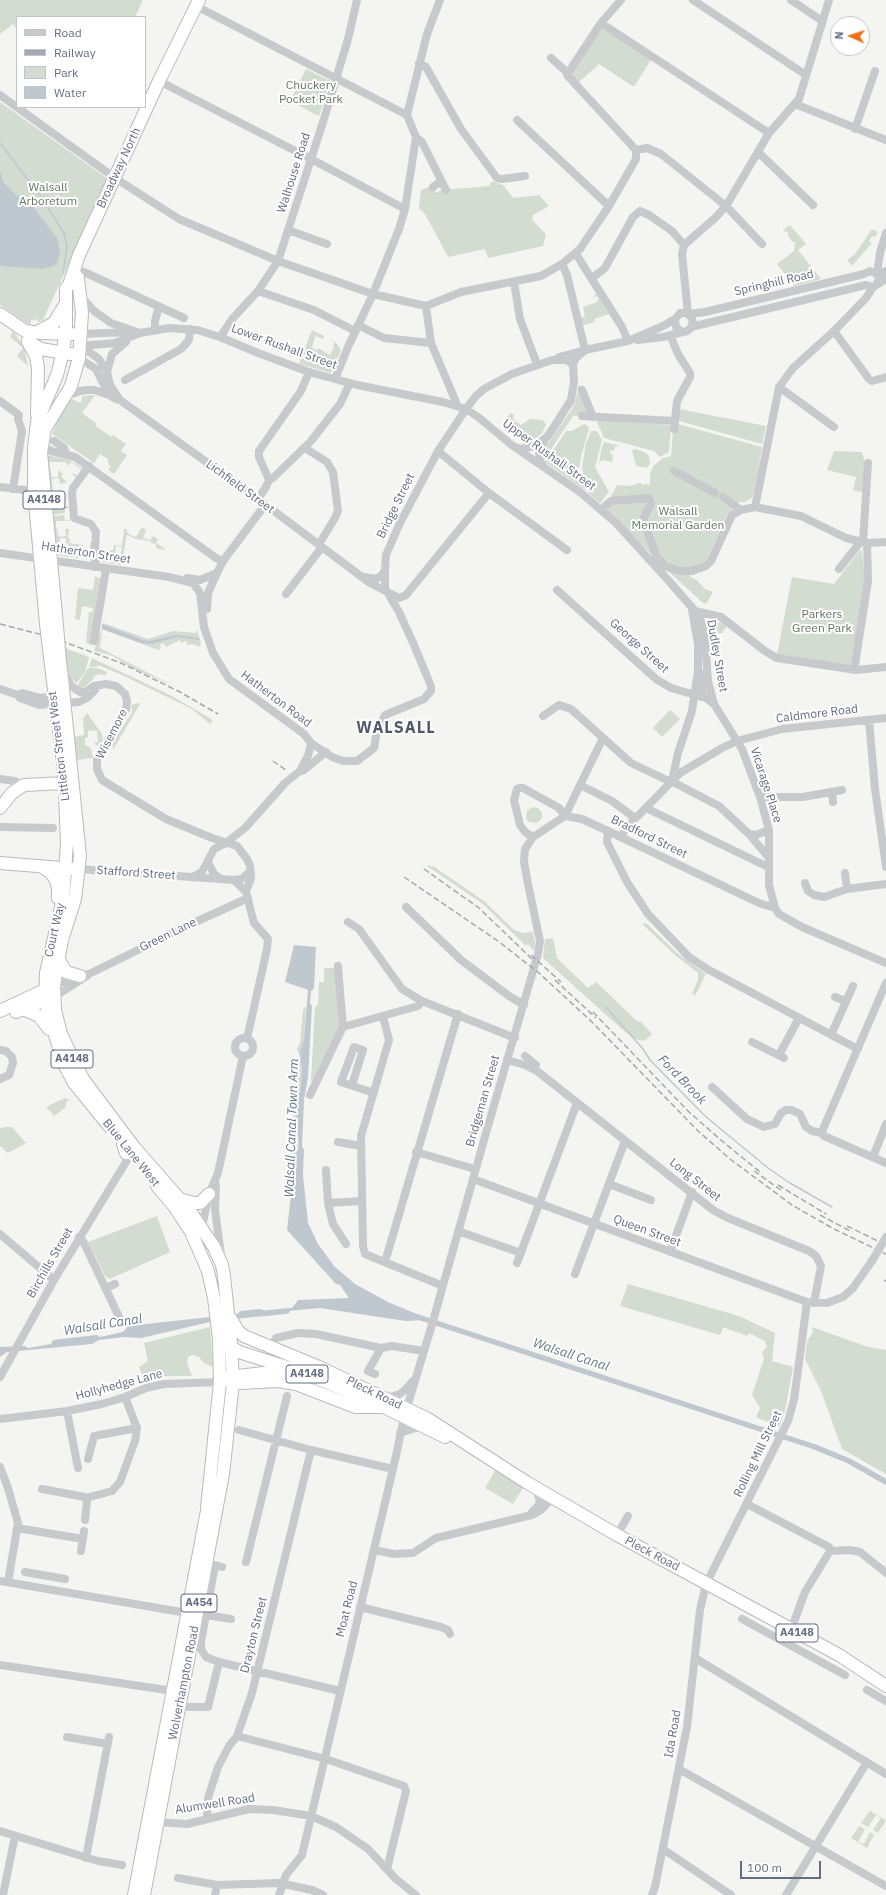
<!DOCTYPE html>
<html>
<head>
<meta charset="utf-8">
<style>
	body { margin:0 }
	#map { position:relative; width:886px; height:1895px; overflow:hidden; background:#f4f5f0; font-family:"IBM Plex Sans",sans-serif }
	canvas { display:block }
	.legend { position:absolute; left:16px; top:16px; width:130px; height:92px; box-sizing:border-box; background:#fff; border:1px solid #c0c5cd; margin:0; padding:5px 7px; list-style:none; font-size:12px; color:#626e83 }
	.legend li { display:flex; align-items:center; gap:8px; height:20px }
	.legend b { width:20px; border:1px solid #c0c5cd }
	.north { position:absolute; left:830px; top:16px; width:40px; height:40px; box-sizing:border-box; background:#fff; border:1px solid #c0c5cd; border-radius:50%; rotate:273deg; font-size:11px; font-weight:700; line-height:16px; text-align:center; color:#626e83 }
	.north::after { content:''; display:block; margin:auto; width:14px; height:18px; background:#ee7117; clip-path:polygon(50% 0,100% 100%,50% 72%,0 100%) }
	.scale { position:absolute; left:740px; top:1861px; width:81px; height:18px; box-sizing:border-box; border:2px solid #626e83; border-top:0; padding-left:5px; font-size:12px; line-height:14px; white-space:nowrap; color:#626e83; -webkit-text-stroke:3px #fff; paint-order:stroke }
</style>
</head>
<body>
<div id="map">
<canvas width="886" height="1895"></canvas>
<ul class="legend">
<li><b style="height:5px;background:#c7c9cd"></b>Road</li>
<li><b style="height:5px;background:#a4a8af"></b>Railway</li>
<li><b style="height:11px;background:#d3dcd1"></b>Park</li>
<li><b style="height:11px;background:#bfc8cf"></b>Water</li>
</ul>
<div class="north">N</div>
<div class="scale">100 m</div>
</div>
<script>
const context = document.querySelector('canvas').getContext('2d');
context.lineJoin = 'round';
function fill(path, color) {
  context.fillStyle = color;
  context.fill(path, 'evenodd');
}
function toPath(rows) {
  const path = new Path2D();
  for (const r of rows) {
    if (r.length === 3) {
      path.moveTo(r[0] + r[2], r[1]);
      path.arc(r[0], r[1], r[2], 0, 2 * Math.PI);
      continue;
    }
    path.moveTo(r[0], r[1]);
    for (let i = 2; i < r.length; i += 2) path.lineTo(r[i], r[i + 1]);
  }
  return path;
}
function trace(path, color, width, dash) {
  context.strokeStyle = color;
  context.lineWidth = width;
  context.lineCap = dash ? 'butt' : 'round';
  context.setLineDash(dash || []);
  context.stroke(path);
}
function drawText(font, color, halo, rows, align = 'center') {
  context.font = font + ' "IBM Plex Sans",sans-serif';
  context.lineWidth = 4;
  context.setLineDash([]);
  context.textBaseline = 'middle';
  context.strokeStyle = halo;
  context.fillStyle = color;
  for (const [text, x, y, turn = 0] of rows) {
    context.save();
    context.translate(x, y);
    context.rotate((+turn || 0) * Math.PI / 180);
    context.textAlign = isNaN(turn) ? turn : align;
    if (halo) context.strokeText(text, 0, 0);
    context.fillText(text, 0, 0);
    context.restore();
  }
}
const green = toPath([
	[0,0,143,0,135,17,17,17,17,29,13,24,0,34],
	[601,25,652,58,634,87,599,64,578,83,569,75],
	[306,69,330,81,319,116,290,101],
	[0,102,108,179,43,320,38,322,36,318,35,321,31,319,31,324,29,325,0,305],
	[492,181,503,185,513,198,539,195,549,206,533,215,532,220,546,234,543,246,488,258,485,249,448,257,425,214,419,208,421,190,431,186,436,193,441,190,489,186],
	[790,225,806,244,798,250,821,279,794,286,777,264,794,251,795,242,792,242,789,237,787,231,784,232,783,230],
	[872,229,878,232,875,237,872,236,869,241,872,243,852,266,847,260,855,254],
	[596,294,609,314,594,319,595,322,583,325,581,318,585,316,583,307,597,302,598,299,597,296,592,298],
	[312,330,324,336,323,339,315,336,312,348,317,350,318,348,330,355,334,347,333,346,334,343,329,339,337,344,341,350,331,373,299,364],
	[13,331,24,346,28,366,17,356,23,348,10,337],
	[579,384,588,410,585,415,573,416,544,460,543,451,545,447,572,409,576,398],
	[95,395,82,413,97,424,95,426,112,437,113,435,126,444,121,451,127,455,114,474,108,470,111,466,108,464,108,459,100,454,94,463,52,434,58,419,69,401,72,399,80,403,82,400,82,396],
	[679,409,766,426,762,444,679,421],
	[511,413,514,415,513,419,521,425,530,419,543,420,546,425,542,433,533,441,518,427,512,425,505,419],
	[596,420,668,425,671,427,669,452,660,457,654,451,604,438],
	[584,424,588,426,589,429,581,456,579,468,586,491,545,462,566,431,572,431],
	[678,424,762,447,755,488,752,498,745,502,739,502,727,515,707,560,699,567,681,568,654,557,607,511,608,508,602,506,610,498,617,485,632,486,639,483,643,484,642,490,644,484,650,485,650,475,653,466,663,458,671,456,673,429],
	[591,431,597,431,602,440,595,467,609,492,600,503,589,494,582,468,586,443],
	[604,442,618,445,618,446,615,446,614,451,611,450,610,454,613,455,612,462,601,460,599,466,601,450],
	[636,449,646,453,649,456,650,463,647,468,636,466,632,450],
	[834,451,862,452,865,463,864,493,853,490,856,477,827,470],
	[46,455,69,460,85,470,78,479,72,474,73,473,79,477,83,471,71,462,68,466,67,463,64,462,49,462,52,478,58,477,58,470,63,474,61,477,67,482,60,484,59,478,52,479,54,509,68,506,69,508,65,509,65,513,52,515],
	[64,515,65,520,72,521,56,521,56,525,59,537,66,536,65,529,69,529,68,538,70,539,70,542,66,544,66,538,60,538,58,553,74,552,74,546,68,546,69,543,83,545,82,550,75,549,74,555,90,559,90,543,93,543,90,559,60,556,55,552,52,516],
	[142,527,146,530,143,538,150,540,153,536,158,539,156,543,164,548,164,550,156,548,156,544,151,543,151,541,136,539,127,535,121,565,98,561,99,550,106,551,106,552,100,552,99,560,120,559,122,547,116,546,115,555,108,553,108,550,113,551,114,545,122,546,124,529,127,529,127,532,130,535,136,537],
	[860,550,862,551,865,582,853,666,777,655,792,577,834,584],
	[668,571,689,575,690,577,697,580,705,589,713,592,706,604,703,603],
	[95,576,100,579,91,645,86,643,89,612,92,612,93,608,82,606,80,620,75,619,78,588,93,590],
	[711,620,722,623,727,626,722,633,709,633,708,621],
	[104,621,103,623,148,639,173,631,196,633,197,629,201,644,200,647,192,644,188,645,186,641,181,643,180,640,166,647,164,643,160,644,161,649,158,650,102,629,100,648,174,686,132,668,113,656,94,651],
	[65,648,89,657,85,672,76,684,67,671],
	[92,658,170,695,213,720,210,724,192,709,122,675,98,665,97,667,89,667],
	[88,668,97,668,107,672,105,676,99,674,94,676,93,679,82,690,77,686],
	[139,703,140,704,113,750,113,747,111,746,132,712,131,705],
	[670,710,680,719,662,737,653,728],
	[87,713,102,734,103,741,101,745,97,746,94,742,98,742,97,731,88,730,88,737,85,738,85,745,91,748,93,758,77,760,74,737,84,735,83,719],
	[532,807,538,808,542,813,542,818,537,823,529,822,526,819,527,811],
	[429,865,432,867,433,866,484,901,514,930,523,933,533,932,535,943,534,951,528,944,526,946,483,904,427,866],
	[646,923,677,953,706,974,695,996,692,993,698,980,698,973,675,955,642,924],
	[553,938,557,958,588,988,596,982,638,1022,640,1021,652,1034,648,1038,644,1041,635,1039,624,1031,543,958,545,939],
	[324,968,337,968,341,1023,314,1083,311,1081,315,1008,318,1004,319,982,324,982],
	[306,1007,304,1040,300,1051,302,1072,300,1092,300,1097,295,1102,299,1146,294,1159,297,1172,296,1181,293,1185,294,1171,290,1165,292,1148,298,1144,298,1139,294,1136,293,1132,294,1120,292,1104,292,1099,296,1097,298,1090,297,1077,300,1058,297,1049,300,1043,303,1010],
	[65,1098,70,1100,66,1102,66,1107,54,1116,46,1107],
	[4,1127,12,1127,26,1143,8,1153,0,1146,0,1129],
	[157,1216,170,1252,110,1279,105,1276,88,1242],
	[628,1284,739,1316,775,1333,772,1361,793,1367,785,1411,779,1427,756,1417,760,1408,752,1395,764,1359,762,1352,767,1347,765,1341,749,1333,748,1336,725,1328,723,1328,720,1335,620,1306],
	[210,1327,213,1367,204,1363,199,1357,193,1355,188,1357,187,1363,192,1376,163,1376,145,1383,139,1367,148,1361,144,1343],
	[812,1327,868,1347,886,1350,886,1474,842,1449,821,1391,805,1359,807,1341,813,1332],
	[496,1469,524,1486,513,1504,485,1488],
	[870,1811,886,1820,878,1833,873,1830,881,1818,876,1815,868,1827,861,1823],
	[859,1826,865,1829,858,1842,864,1844,870,1832,874,1835,867,1848,851,1838]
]);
const water = toPath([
	[0,171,3,182,19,198,32,205,58,240,60,252,57,263,53,266,43,269,0,266],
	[102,624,143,640,149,641,176,635,199,638,200,640,177,637,151,644,141,643,102,629],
	[294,945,316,947,314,988,311,991,310,1003,312,1006,308,1077,304,1100,302,1146,304,1150,303,1175,308,1223,318,1244,334,1266,355,1284,388,1302,424,1317,424,1320,406,1321,320,1308,266,1313,261,1316,210,1322,141,1338,125,1337,99,1340,92,1344,7,1352,0,1357,0,1347,25,1346,28,1348,51,1344,53,1340,97,1335,100,1337,123,1332,128,1326,237,1314,241,1311,260,1309,266,1311,292,1308,298,1300,349,1298,340,1285,336,1284,287,1230,292,1186,296,1181,296,1170,294,1164,294,1159,299,1146,295,1102,299,1097,300,1092,302,1072,300,1051,304,1040,308,990,285,982]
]);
const stream = toPath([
	[0,143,41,197,64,233,67,247,63,273],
	[606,1007,643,1049,650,1060,705,1116,768,1168,790,1183,832,1207]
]);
const canal = toPath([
	[258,1314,287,1311],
	[418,1317,815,1447,849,1461,886,1482]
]);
const minor = toPath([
	[693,0,806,75],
	[791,0,822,21],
	[196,6,407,115],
	[601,23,769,133],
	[551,58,568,73,567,75,636,150],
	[419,63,426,67,461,129,497,178,502,179,525,176],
	[568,73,601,23,621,0],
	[159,81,311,159,405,209],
	[0,95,115,178,179,219,278,261,373,294,426,306,461,292,541,276,562,264,580,249,609,206,636,159,636,150],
	[795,104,886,140],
	[407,115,427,34,440,0],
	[407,115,416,137,422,142,446,190],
	[517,120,609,206],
	[855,129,875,71],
	[636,150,647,148,661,154,726,206,762,244],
	[758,152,813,205],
	[433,187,441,181],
	[288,230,327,244],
	[684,245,715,218,726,206,769,133,799,99,829,0],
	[684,245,682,254,688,314],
	[576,254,622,327,628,341],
	[562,264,567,275,585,350],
	[84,272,184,318],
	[877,274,880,253,886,233],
	[877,275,886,271],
	[592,278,605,268,633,217,640,211,649,215,672,231,684,245],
	[514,282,520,319,537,364],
	[258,291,314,310,355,331],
	[81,296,94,311,111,323,140,333],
	[426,306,431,343,456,402],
	[689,314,705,312,864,274,870,271,877,274,879,279,877,283],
	[358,325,384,338,431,343],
	[691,327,866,285,873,287,886,279],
	[155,330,155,321,159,306],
	[834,331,869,379,872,381,886,377],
	[82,334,129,332],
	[670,335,678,354,690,373,690,377,677,401,674,429],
	[220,337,233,318,258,291,278,261,324,119,348,39,357,0],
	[638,340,663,337,687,331,691,328,693,322,691,317,686,313,680,313,675,319,676,327,681,331],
	[81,346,115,343,140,333,169,328,197,330,220,337,258,353,309,372,357,385,443,402,466,409,478,417,513,446,580,492,616,523,668,580,695,611,702,624,705,641,708,681,714,704,742,749,760,797,769,830,769,885,775,908,779,914,802,927,886,963],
	[81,346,99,359,107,372,110,385,120,400],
	[559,357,585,350,628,341,663,326,675,319],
	[79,358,96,369,109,395,116,399,120,400,258,499,370,583,399,598,406,595,489,493],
	[107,372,112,354,126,342],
	[335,379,348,347,373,294,399,229,405,209,416,137],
	[125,380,181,349,189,340,190,329],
	[779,387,834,427],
	[582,390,593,417],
	[64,397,80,391,87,390,94,390,109,395],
	[0,401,19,415,18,419,22,431,13,489],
	[582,416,675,421],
	[42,440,46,448,51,451,75,457,216,558,223,561],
	[54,441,64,448,66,453],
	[515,447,522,449,534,446,547,437,554,427,571,400,574,381,573,365,575,359,585,350],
	[305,448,327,462,333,472,338,511,335,518,319,544],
	[438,451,489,493,567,550],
	[89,466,73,488,72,493,74,518,91,524,96,532,95,549,97,552,94,567],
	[544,467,540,461,539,451,545,439],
	[674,471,715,493],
	[269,480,273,478,311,441,340,404,350,383],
	[0,487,34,491],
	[723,497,741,510],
	[258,499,266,487,269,480,259,457,259,451,301,391,309,372],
	[605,506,611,501,649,498,651,504,644,517,644,521,656,556,665,566,680,571,692,571,706,566,711,561,732,515,741,510,755,507,801,516,846,538,867,543,886,542],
	[755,507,779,387,793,368,834,331,866,298,873,287],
	[863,542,868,463],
	[0,553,169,577,193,583,200,593,204,627,213,653,229,679,304,734,311,743,332,757,343,761,357,761,374,748,377,731,385,715,424,699,431,691,431,686,414,645,399,612,385,588,385,570,386,555,399,525,438,451,466,409,476,396,484,389,512,374,552,360,567,360,573,365],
	[839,569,861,541],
	[364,577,376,579,382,575,385,570],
	[187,578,200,580,217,573],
	[557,590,656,679,671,688,706,698,714,704],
	[286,594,322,547],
	[207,609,208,593,217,573,223,561,265,505],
	[695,611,721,617,765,651,777,658,856,670,886,667],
	[94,641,106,569],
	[856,670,855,665,868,581,867,543],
	[64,672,71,686,80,692,86,692,94,686,106,684,116,686,125,694,127,701,126,710,97,759,97,769,102,780,166,819,212,838,237,846,247,859,250,866,251,878,246,892],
	[0,689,18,695,20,698,39,705,79,702,87,698,95,690],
	[18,695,22,693,41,698,58,695],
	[702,697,704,673],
	[543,716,559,705,571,709,631,763,671,782],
	[869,720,875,789,886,867],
	[300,771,304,770,326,752],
	[0,779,15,781,21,786],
	[671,781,719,806,749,834,756,835,769,830],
	[672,781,678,753,692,711,698,671,698,644,692,610],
	[580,785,612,801,635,818],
	[832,792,833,802],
	[760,797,803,797,842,790],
	[646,808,768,867],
	[0,827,53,828],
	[608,831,607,842,627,882,648,914,689,957,709,970,858,1049],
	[749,834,769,858],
	[621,836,627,827,680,773,722,748,737,741,782,729,886,718],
	[533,837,525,832,520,825,514,800,517,789,520,788,523,788,559,808,565,816,582,819,608,831,759,903,775,908],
	[208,862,214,874,221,879],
	[79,869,234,880,242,879,249,872],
	[845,873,847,889],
	[192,877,202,872,214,849,226,843,246,827,285,783,300,771,308,756,311,743],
	[234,880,246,892,254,923,268,939,267,949,247,1039],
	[805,883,808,891,814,895,824,897,847,889,886,884],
	[406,907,461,960,509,996,524,1005],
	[348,922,359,929,402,989,422,1001],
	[54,985,80,976,89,974,189,925,248,898],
	[54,997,87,976],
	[835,997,846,1001],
	[383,1017,389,1040,361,1136,363,1246,365,1254,443,1286],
	[343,1027,418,1006,422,1001,515,1038],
	[831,1035,853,986],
	[244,1047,9],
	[752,1042,784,1058],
	[0,1050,6,1051,12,1057,13,1063,9,1075,0,1079],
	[779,1055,799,1018],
	[525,1056,536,1065,533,1069],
	[507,1060,525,1065,537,1071,713,1210,728,1218,809,1251,816,1256,821,1266,814,1303],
	[352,1085,363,1050,354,1047,341,1082,374,1093],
	[712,1087,747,1119,764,1127,775,1124,781,1113,786,1110,792,1110,800,1114,806,1127,812,1131,822,1133],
	[310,1095,343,1027,338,966],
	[822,1133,823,1129,886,983],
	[822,1133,824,1136,886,1163],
	[338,1142,361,1146],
	[416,1152,475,1169],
	[873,1157,886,1124],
	[326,1170,328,1203,362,1201],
	[473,1179,807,1302,827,1303,843,1297,853,1288,872,1261],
	[609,1184,651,1200],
	[216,1185,215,1210,221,1255],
	[328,1203,333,1224,346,1244],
	[202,1227,209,1194,218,1173,243,1056],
	[458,1231,521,1253],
	[0,1234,54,1280],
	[79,1237,83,1241,121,1321],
	[670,1252,692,1192],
	[385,1262,458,1014],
	[517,1263,577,1103],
	[575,1274,625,1141],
	[106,1288,115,1284],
	[271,1348,276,1338,298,1333,316,1334,381,1348],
	[375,1374,368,1371,381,1348,392,1346,424,1351],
	[0,1377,54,1280,129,1157],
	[383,1395,390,1397,400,1394,406,1389,413,1381],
	[67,1411,78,1468],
	[0,1419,67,1411,102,1404,125,1397,146,1388,164,1384,220,1382],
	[239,1430,311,1450,393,1469],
	[400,1433,422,1426],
	[88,1459,94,1436,137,1428],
	[0,1467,8,1488,18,1523,8,1582],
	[42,1489,85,1497,87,1501,85,1520],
	[86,1498,112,1491,120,1482,135,1441,137,1428,125,1397],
	[747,1504,829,1547,831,1550,830,1551],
	[532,1512,538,1506,540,1502,536,1488],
	[17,1528,83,1539],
	[617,1535,628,1516],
	[374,1550,394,1554,413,1553,436,1538,532,1515,541,1510,553,1497],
	[81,1551,84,1531],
	[246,1562,287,1396],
	[222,1567,215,1565,201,1642,201,1649,206,1657,219,1662,340,1691],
	[25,1572,65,1579],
	[0,1581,187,1613],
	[360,1607,441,1627,448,1630,450,1634],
	[206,1615,231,1619],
	[742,1619,845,1675],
	[791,1630,805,1592,830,1551,850,1550,860,1552,886,1573],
	[695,1658,886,1774],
	[0,1665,173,1691],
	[867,1690,886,1701],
	[189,1707,208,1707,219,1662],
	[237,1736,326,1759,404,1786,406,1791,387,1869],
	[67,1737,108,1744],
	[679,1769,886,1886],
	[207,1819,208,1798,218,1767,229,1746,237,1736,252,1693,311,1450],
	[157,1822,187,1824,249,1809,273,1810,311,1816,336,1827,368,1849,396,1879,416,1895],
	[0,1831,98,1861,122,1865],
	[663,1849,731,1895],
	[86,1858,109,1737],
	[178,1878,217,1885,279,1883,312,1890,323,1895],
	[3,1895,15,1836],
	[215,1895,217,1885],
	[279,1895,286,1875,302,1855,396,1456,404,1417,431,1328,488,1126,538,954,540,941,528,884,524,862,525,849,533,837,565,816,603,738],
	[652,1895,655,1887,687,1727,700,1610,706,1584,788,1421,794,1400,807,1302],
	[786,1895,867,1762]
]);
const highway = toPath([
	[0,314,25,331,41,333,72,334],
	[37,332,54,323,65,305],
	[28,341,41,349,71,354],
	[28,342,36,356,38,368,37,415],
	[46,624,34,491,34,448,37,422,57,375,63,352,66,327,66,288,69,285,79,255,159,81,199,0],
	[57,626,41,452,45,429,71,386,79,358,82,313,78,278,74,273],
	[49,649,64,771,67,843,63,898,46,973,45,1001,63,1062,74,1083,109,1126],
	[59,650,80,856,75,899,62,940,54,985,55,1010,61,1034,83,1079,134,1147,190,1211,214,1247,222,1265,224,1276,231,1342,233,1383,223,1474,144,1895],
	[0,808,12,793,24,785,65,783],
	[0,863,74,869],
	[40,866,49,871,55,878,58,888,58,898],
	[58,959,66,972,80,976],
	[23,1009,39,1016,49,1029],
	[0,1011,51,987],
	[16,1012,51,998],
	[123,1144,126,1153],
	[157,1186,174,1206,191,1232,208,1271,214,1298,219,1339,220,1382,207,1508],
	[179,1199,194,1203,200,1203,209,1194],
	[231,1319,238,1331,244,1336,319,1367,428,1419,526,1482,617,1535,839,1655,886,1686],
	[227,1344,239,1352,296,1370,376,1403,445,1437],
	[227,1380,228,1377,318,1367],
	[241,1383,278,1381,296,1384,355,1407,380,1407],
	[134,1895,209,1500]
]);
const rail = toPath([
	[0,624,51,637,121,663,180,692,218,714],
	[273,761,287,771],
	[424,869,479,908,534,961],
	[404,877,498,941,539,973,592,1022,697,1130,730,1159,792,1205,834,1229,886,1254],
	[531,955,561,982],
	[555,980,596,1018],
	[593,1012,689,1112,722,1141,760,1172],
	[754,1171,781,1190],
	[778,1185,826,1214],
	[820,1215,852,1232],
	[847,1226,886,1245],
	[884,1280,886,1281]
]);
const minorBridge = toPath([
	[872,1261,886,1237]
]);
const highwayBridge = toPath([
	[46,624,49,649],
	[57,626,59,650]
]);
const shields = [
	[44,500,42],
	[72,1059,42],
	[307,1374,42],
	[199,1603,36],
	[797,1633,42]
];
const shieldNames = [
	["A4148",44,500],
	["A4148",72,1059],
	["A4148",307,1374],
	["A454",199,1603],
	["A4148",797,1633]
];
const parkNames = [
	["Chuckery",311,86],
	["Pocket Park",311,100],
	["Walsall",48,188],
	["Arboretum",48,202],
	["Walsall",678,512],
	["Memorial Garden",678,526],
	["Parkers",822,615],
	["Green Park",822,629]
];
const streetNames = [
	["Broadway North",119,168,-65],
	["Walhouse Road",294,173,-72],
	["Springhill Road",774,283,-13],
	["Lower Rushall Street",284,347,20],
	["Upper Rushall Street",549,455,36],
	["Lichfield Street",240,487,36],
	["Bridge Street",396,506,-64],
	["Hatherton Street",86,553,9],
	["George Street",639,646,42],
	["Dudley Street",717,656,80],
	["Hatherton Road",276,699,37],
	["Caldmore Road",817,714,-7],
	["Wisemore",112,734,-63],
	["Littleton Street West",59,746,-97],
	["Vicarage Place",766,785,72],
	["Bradford Street",649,837,26],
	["Stafford Street",136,873,4],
	["Court Way",55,930,-77],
	["Green Lane",168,935,-26],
	["Bridgeman Street",483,1101,-74],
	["Blue Lane West",131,1153,51],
	["Long Street",695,1180,38],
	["Queen Street",647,1231,20],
	["Birchills Street",50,1263,-60],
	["Hollyhedge Lane",119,1385,-15],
	["Pleck Road",374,1393,26],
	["Rolling Mill Street",758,1454,-64],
	["Pleck Road",652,1554,28],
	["Moat Road",347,1609,-76],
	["Drayton Street",254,1635,-76],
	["Wolverhampton Road",184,1683,-79],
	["Ida Road",673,1734,-80],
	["Alumwell Road",215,1804,-9]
];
const waterNames = [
	["Ford Brook",682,1080,46],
	["Walsall Canal Town Arm",292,1128,-88],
	["Walsall Canal",103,1325,-9],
	["Walsall Canal",571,1355,18]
];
const districtNames = [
	["WALSALL",396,728]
];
fill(green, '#d3dcd1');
fill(water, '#bfc8cf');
trace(stream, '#bfc8cf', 1.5);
trace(canal, '#bfc8cf', 5.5);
trace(highway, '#b9babe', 14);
trace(minor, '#c7c9cd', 8);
trace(highway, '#fff', 12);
trace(rail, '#a4a8af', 1.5, [6, 3]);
trace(highwayBridge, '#b9babe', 14, []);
trace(minorBridge, '#c7c9cd', 8);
trace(highwayBridge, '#fff', 12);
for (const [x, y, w] of shields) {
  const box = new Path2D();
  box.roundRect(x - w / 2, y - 9, w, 18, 3);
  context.fillStyle = '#fff';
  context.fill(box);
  trace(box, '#626e83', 1);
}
drawText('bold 11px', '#626e83', null, shieldNames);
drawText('12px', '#617a61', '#fff', parkNames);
drawText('12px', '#626e83', '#fff', streetNames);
drawText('italic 13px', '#627788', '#fff', waterNames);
context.letterSpacing = '1px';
drawText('bold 16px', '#505968', '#fff', districtNames);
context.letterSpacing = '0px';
</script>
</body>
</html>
